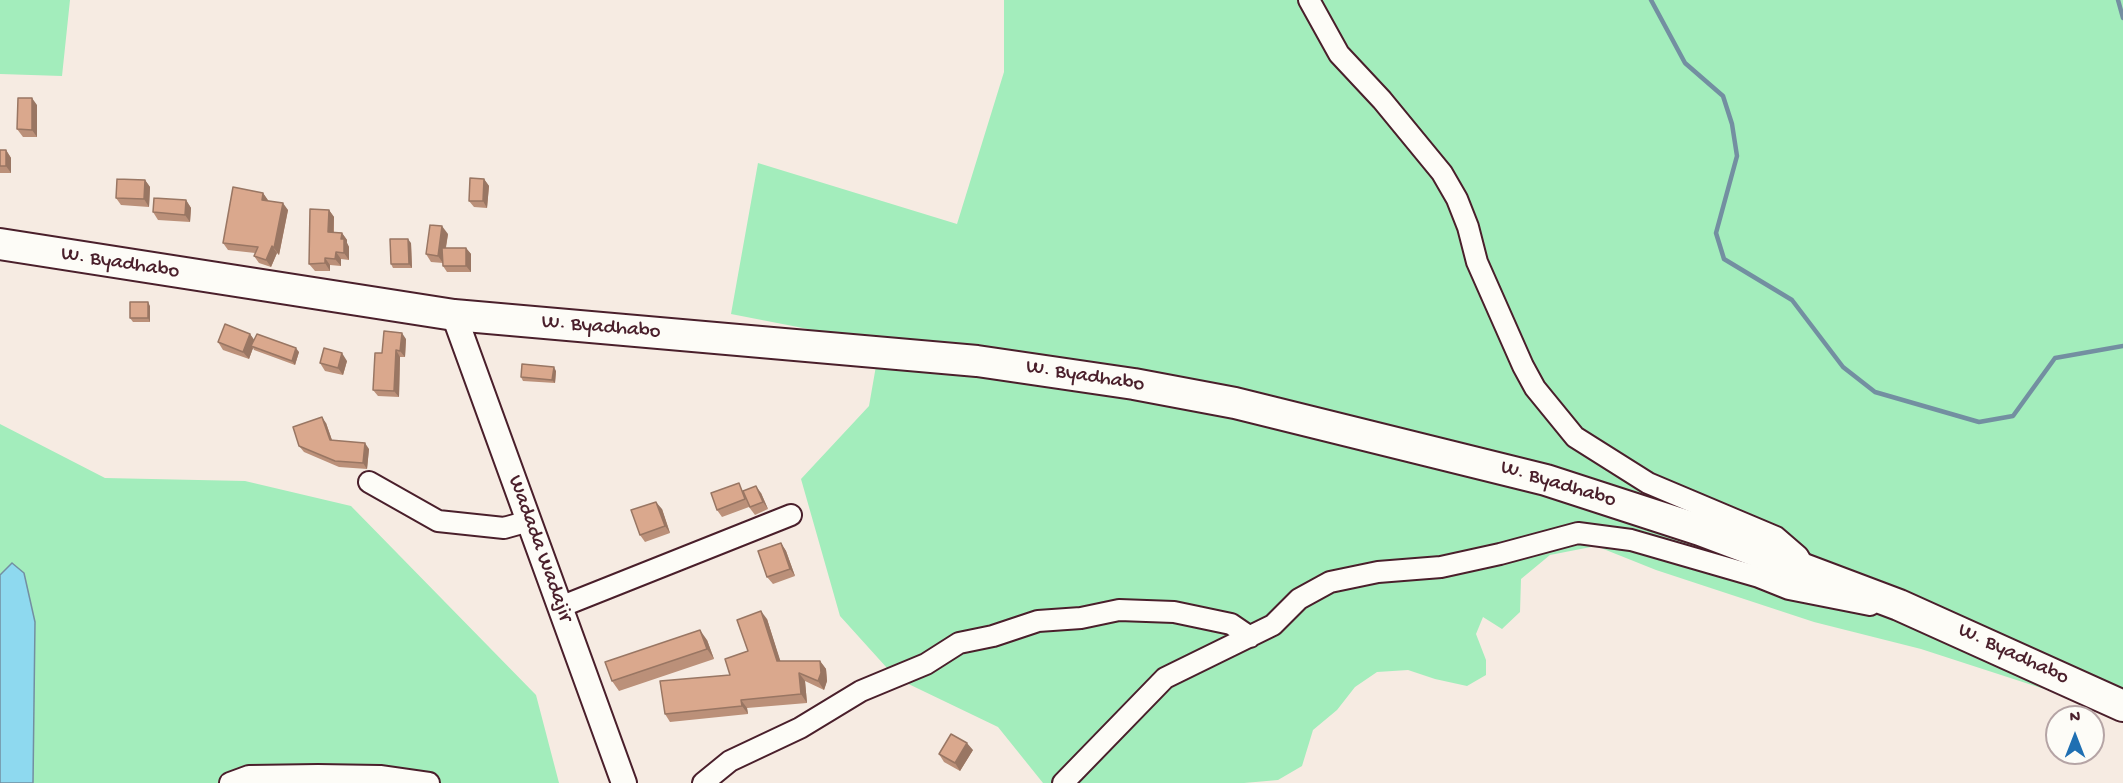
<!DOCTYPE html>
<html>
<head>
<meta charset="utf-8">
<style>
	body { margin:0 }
	#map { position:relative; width:2123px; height:783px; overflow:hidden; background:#f6ebe2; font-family:"Gochi Hand",sans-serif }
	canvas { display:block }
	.north { position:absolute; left:2045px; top:705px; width:60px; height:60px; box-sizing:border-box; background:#fdfcf7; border:2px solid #b5a4a5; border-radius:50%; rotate:0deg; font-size:16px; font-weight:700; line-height:24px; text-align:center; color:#4a1f2b }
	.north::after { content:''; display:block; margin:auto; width:21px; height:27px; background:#1f6fb2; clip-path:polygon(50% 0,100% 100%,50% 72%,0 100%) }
</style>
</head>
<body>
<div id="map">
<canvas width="2123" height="783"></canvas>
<div class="north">N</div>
</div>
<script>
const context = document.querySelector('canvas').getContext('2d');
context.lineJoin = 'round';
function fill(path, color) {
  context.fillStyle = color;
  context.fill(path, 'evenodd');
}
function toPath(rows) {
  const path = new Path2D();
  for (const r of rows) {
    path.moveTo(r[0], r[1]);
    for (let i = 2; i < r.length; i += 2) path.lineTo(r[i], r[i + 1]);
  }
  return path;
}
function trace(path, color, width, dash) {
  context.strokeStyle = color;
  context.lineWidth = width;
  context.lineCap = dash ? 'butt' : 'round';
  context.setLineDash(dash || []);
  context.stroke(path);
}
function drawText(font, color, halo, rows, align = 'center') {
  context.font = font + ' "Gochi Hand",sans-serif';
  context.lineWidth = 4.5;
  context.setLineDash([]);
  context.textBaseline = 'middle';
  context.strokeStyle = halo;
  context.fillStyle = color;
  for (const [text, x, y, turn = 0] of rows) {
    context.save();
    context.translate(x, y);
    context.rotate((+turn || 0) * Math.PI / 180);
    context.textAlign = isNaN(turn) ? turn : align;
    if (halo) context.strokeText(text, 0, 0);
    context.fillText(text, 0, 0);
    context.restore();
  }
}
const green = toPath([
	[0,0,70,0,62,76,0,74],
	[1004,0,2123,0,2123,720,2072,698,1921,649,1814,622,1656,570,1596,546,1550,555,1521,579,1520,612,1502,629,1483,617,1476,634,1486,660,1486,675,1467,686,1435,679,1408,670,1377,672,1355,687,1337,710,1313,730,1302,766,1278,780,1244,783,1043,783,998,727,896,678,840,616,801,479,869,406,880,343,731,314,758,163,957,224,1004,72],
	[0,424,105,478,245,481,351,506,536,695,559,783,33,783,35,622,24,573,12,563,0,575]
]);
const water = toPath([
	[12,563,24,573,35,622,33,783,0,783,0,575,12,563]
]);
const stream = toPath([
	[1651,0,1685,63,1723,96,1732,124,1737,156,1716,233,1724,259,1792,300,1843,367,1875,392,1979,422,2013,416,2055,358,2123,346],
	[2118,0,2123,18]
]);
const minor = toPath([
	[1309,0,1339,54,1382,100,1442,173,1457,199,1468,227,1477,262,1523,366,1535,388,1575,437,1648,483,1776,537,1798,556,1805,568],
	[369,482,438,521,504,528,529,521],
	[560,607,791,515],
	[230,783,249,776,318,775,380,776,429,783],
	[703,783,730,761,800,728,861,691,926,664,959,643,993,636,1038,621,1081,618,1119,610,1174,612,1231,624,1250,637],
	[1063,783,1165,678,1273,625,1299,599,1330,582,1378,572,1441,567,1500,554,1578,533,1631,540,1759,577,1789,589,1870,605]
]);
const tertiary = toPath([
	[454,315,624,783]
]);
const primary = toPath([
	[0,244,454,315,977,361,1134,384,1235,403,1546,480,1700,530,1899,605,2123,706]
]);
const wall = toPath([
	[37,105,37,137,23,137,17,129],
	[0,150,6,150,11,158,11,173,0,173],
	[484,179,489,186,487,208,474,207,469,201],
	[145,180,150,187,149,207,121,205,116,198],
	[263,193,268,201,288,210,279,255,277,253,271,267,259,263,254,256,255,253,228,250,223,243],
	[186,200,191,208,190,222,158,220,153,212],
	[329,210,334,217,334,232,342,233,347,240,347,243,349,247,349,260,341,259,341,266,330,265,330,271,315,271,309,264],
	[448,234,446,248,466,248,471,254,471,272,447,272,443,266,443,263,431,262,426,254],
	[411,243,412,268,393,268,391,264],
	[150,306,150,322,133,322,130,318],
	[250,334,254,340,299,352,295,365,254,350,253,348,249,359,223,350,218,342],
	[406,339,405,357,400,357,399,397,378,396,373,390,382,353],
	[347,361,343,375,325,371,320,363],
	[556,371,555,383,523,381,521,377],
	[326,423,332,440,369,449,367,469,339,467,304,452,299,446],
	[744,491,761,493,768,509,755,515,749,507,722,517,717,510],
	[662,509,670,533,645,542,640,535],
	[781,543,786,551,795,576,773,584,767,577],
	[767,619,780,661,820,661,826,669,827,681,824,690,805,681,807,703,747,708,748,714,670,722,665,714,730,675,748,651],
	[707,640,714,659,619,691,612,681],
	[973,750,960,771,944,762,939,754]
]);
const shadedWall = toPath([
	[32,98,37,105,37,137,32,130],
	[6,150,11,158,11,173,6,166],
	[484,179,489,186,487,208,483,201],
	[145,180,150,187,149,207,144,199],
	[263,193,268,200,267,207,262,200],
	[186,200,191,208,190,222,185,215],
	[283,203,288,210,279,255,274,248],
	[329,210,334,217,333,239,328,232],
	[442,226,448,234,443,263,438,256],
	[342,233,347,240,347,243,349,247,349,260,344,253,341,239],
	[408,239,411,243,412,268,409,264],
	[272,246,277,253,271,267,266,260],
	[466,248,471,254,471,272,466,266],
	[336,252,341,259,341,266,335,259],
	[325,258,330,265,330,271,325,263],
	[148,302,150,306,150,322,148,318],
	[402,333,406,339,405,357,400,351],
	[250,334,255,341,251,346,253,348,249,359,243,352],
	[296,348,299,352,295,365,292,361],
	[396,350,400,357,399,397,394,391],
	[342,353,347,361,343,375,338,368],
	[554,367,556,371,555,383,552,380],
	[322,417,326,423,334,446,330,440],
	[365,443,369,449,367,469,363,463],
	[756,486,761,493,768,509,763,502],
	[656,502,662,509,670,533,665,526],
	[781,543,786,551,795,576,790,569],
	[761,611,767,619,783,669,777,661],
	[700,630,707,640,714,659,707,649],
	[820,661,826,669,827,681,824,690,818,681],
	[799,673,805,681,807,703,801,694],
	[741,700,747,708,748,714,742,706],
	[967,743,973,750,960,771,955,763]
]);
const building = toPath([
	[18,98,32,98,32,130,17,129,18,98],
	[0,150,6,150,6,166,0,166,0,150],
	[470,178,484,179,483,201,469,201,470,178],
	[117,179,145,180,144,199,116,198,117,179],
	[233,187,263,193,262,200,283,203,274,248,272,246,266,260,254,256,258,247,223,243,233,187],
	[154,198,186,200,185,215,153,212,154,198],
	[310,209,329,210,328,232,342,233,341,239,344,239,344,253,336,252,335,259,325,258,325,263,309,264,310,209],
	[430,225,442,226,438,256,426,254,430,225],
	[390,239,408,239,409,264,391,264,390,239],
	[442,248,466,248,466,266,443,266,442,248],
	[130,302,148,302,148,318,130,318,130,302],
	[225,324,250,334,243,352,218,342,225,324],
	[384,331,402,333,400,351,396,350,394,391,373,390,375,353,382,353,384,331],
	[257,334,296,348,292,361,251,346,257,334],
	[324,348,342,353,338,368,320,363,324,348],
	[522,364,554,367,552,380,521,377,522,364],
	[322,417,330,440,365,443,363,463,335,461,299,446,293,427,322,417],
	[739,483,745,499,717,510,711,493,739,483],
	[756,486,763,502,750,507,743,491,756,486],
	[656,502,665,526,640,535,631,510,656,502],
	[781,543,790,569,767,577,758,551,781,543],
	[761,611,777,661,820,661,821,673,818,681,799,673,801,694,741,700,742,706,665,714,660,681,730,675,725,659,748,651,737,620,761,611],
	[700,630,707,649,612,681,605,662,700,630],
	[951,734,967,743,955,763,939,754,951,734]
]);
const streetNames = [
	["W. Byadhabo",120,264,9],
	["W. Byadhabo",601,328,5],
	["W. Byadhabo",1085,377,9],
	["W. Byadhabo",1558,485,17],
	["Wadada Wadajir",539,549,70],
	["W. Byadhabo",2013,655,25]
];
fill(green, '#a3edbc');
fill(water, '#8ed9ef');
trace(water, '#738fa1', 1.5);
trace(stream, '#738fa1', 4.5);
trace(minor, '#4a1f2b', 24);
trace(tertiary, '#4a1f2b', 28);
trace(primary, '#4a1f2b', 34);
trace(minor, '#fdfcf7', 20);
trace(tertiary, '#fdfcf7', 24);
trace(primary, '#fdfcf7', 30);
fill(wall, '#bb9079');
fill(shadedWall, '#997663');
fill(building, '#daa88d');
trace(building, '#997663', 1.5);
drawText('21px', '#4a1f2b', '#fdfcf7', streetNames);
</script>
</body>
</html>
